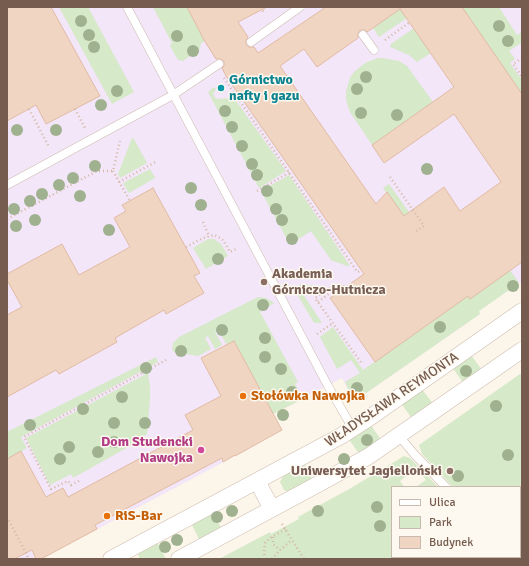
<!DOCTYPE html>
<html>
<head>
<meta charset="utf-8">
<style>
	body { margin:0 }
	#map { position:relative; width:529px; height:566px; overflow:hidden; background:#fcf5ea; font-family:Signika,sans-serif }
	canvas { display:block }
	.frame { position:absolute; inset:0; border:8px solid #765c4e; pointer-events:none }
	.legend { position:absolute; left:391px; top:486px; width:130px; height:72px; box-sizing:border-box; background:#fef9f0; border:1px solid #c8baaf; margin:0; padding:5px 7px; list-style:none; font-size:12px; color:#765c4e }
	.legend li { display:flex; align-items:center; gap:8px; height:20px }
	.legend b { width:20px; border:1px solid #c8baaf }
</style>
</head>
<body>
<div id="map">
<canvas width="529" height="566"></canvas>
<div class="frame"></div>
<ul class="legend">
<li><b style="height:5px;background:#fff"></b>Ulica</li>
<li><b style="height:11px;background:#d6e9c8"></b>Park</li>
<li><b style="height:11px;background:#f0d5c3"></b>Budynek</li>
</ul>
</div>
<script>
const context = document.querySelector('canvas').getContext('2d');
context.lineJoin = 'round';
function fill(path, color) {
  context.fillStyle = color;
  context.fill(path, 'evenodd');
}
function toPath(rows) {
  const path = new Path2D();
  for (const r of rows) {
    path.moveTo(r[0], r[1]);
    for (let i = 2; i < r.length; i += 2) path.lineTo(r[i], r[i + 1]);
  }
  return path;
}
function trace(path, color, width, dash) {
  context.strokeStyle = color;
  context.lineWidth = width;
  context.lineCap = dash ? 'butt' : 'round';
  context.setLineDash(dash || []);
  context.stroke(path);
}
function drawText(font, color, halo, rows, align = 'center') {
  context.font = font + ' Signika,sans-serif';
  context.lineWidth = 3;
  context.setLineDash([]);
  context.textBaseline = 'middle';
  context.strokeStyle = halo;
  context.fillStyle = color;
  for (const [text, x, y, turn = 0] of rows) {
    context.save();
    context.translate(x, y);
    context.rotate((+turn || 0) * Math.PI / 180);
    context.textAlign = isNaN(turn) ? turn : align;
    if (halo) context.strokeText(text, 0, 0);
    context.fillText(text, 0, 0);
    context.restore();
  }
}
const education = toPath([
	[7,7,522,7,522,281,479,311,480,314,359,398,352,397,342,378,273,414,282,430,249,448,249,449,235,456,41,559,7,559]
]);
const green = toPath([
	[59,7,88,7,134,92,112,104],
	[153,7,187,7,205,41,201,43,200,49,183,61,178,60,170,46,172,43],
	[462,7,499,7,517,35,522,32,522,42,509,51,515,59,510,63,522,80,522,94],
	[400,9,407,18,379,37,373,28],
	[414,28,431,53,417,62,409,55,390,47,391,44],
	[378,58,383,58,399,61,407,66,433,102,372,145,350,112,346,100,346,92,350,78,354,72,365,63],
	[214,87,216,89,213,94,216,99,234,98,286,171,259,188,208,92],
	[132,138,134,139,147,163,120,178,118,174],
	[150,169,155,178,129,193,123,183],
	[289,175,350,266,347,266,331,260,311,231,291,244,289,243,261,191],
	[389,184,409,212,404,216,383,188],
	[208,239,214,239,221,244,228,256,206,269,193,248],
	[510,270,519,283,479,311,480,314,359,398,352,397,345,382,360,373,351,360,337,369,320,337,333,327,363,370,468,296,470,298],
	[300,284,327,287,316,295,309,286,301,291,322,323,314,323,297,294,296,289],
	[258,297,266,298,274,303,260,312,298,382,295,384,303,399,273,414,234,341,227,345,218,330,215,332,222,345,215,349,208,336,205,338,211,349,198,356,174,352,172,349,173,343,179,337],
	[470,354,483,371,464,384,452,367],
	[156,357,158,362,21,437,27,448,7,459,7,432],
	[148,373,150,387,150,399,147,434,137,442,73,478,71,474,50,485,26,438],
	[520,374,522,375,522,508,520,510,520,487,453,487,422,454,419,445],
	[421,388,434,405,413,420,401,403],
	[370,424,382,441,360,455,348,438],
	[404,456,410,458,438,487,416,487,426,480,417,468,400,481,404,487,392,487,392,557,498,557,496,559,219,559,270,532,271,534,299,519,298,517,351,488],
	[304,463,313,481,290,492,284,490,280,482,284,474],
	[212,512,222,529,200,541,191,523],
	[157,542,166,559,140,559,137,552]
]);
const building = toPath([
	[7,7,51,7,100,96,46,124,36,105,7,121,7,7],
	[187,7,267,7,238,22,248,37,246,40,246,45,249,47,254,47,258,53,326,7,462,7,522,94,522,262,470,299,468,296,375,362,330,298,364,274,226,76,222,68,224,66,224,61,221,59,216,59,204,40,187,7],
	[400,9,454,87,372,145,384,163,454,114,501,182,460,211,444,187,404,216,387,192,376,204,280,66,304,49,317,67,358,38,358,33,360,30,365,30,367,32,400,9],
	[153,188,200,273,194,276,204,293,166,314,164,310,115,338,117,342,59,374,56,370,7,397,7,315,22,307,7,280,7,274,62,244,79,275,130,247,114,218,126,211,122,205,153,188],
	[234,341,282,430,235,456,235,455,223,462,222,458,95,525,97,529,41,559,36,559,32,550,14,559,7,559,7,459,21,451,46,497,63,488,68,497,193,430,185,415,221,396,201,358,234,341]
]);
const path = toPath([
	[261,7,264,13],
	[385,40,410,22],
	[522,58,513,64,522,77],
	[224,78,356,270,358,272,361,270],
	[29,109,49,147],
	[75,109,85,128],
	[113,171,130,201],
	[390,177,424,226,415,232],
	[119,182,157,161],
	[257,191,290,172],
	[7,219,97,171,113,171,120,141],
	[203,222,209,236],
	[186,247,203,238,214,235,217,236,223,240,230,252,238,248],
	[330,288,315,298,362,364],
	[318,302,342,284,345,288],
	[317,334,333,323],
	[79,481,71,485,68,481,51,489,24,437,166,360],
	[520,513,522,511],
	[7,517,29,559],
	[282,524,304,559],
	[273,537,273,544,280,550],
	[265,559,264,552,265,543,270,538,286,529],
	[272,559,280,550,292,540]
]);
const service = toPath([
	[127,7,328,386,353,429],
	[363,35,374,50],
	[251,42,300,7],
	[7,185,173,95,219,64],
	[399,436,415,455,446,487]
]);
const minor = toPath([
	[257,481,272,509],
	[111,559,341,436,372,416,522,311],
	[179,559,322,482,369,456,522,350]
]);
const trees = [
	[81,21],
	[499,26],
	[89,35],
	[177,36],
	[508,41],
	[94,47],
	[193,51],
	[366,77],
	[357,89],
	[117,91],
	[101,105],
	[225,111],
	[361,113],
	[397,115],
	[232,127],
	[17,130],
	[56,130],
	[242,146],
	[252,164],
	[95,166],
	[427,169],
	[257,175],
	[73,178],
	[59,185],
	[191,188],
	[267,191],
	[42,194],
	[80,196],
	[30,201],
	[201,205],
	[14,209],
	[276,209],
	[35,220],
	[282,220],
	[16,226],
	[109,230],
	[292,239],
	[218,259],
	[513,286],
	[263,305],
	[440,327],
	[222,330],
	[265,338],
	[181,351],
	[265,357],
	[146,368],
	[281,369],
	[466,371],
	[357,388],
	[292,392],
	[122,397],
	[496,406],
	[83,409],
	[283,415],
	[114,423],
	[145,423],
	[30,425],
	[367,440],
	[114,442],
	[69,447],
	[98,452],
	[508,455],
	[60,459],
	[344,459],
	[458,476],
	[377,507],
	[232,511],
	[318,511],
	[217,517],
	[380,526],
	[177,540],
	[165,547]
];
const markers = [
	[221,88,4,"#0f9aa8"],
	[264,282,4,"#8d6e63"],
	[243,396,4,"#e8710a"],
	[201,450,4,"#d1479c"],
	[450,471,4,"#8d6e63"],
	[107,516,4,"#e8710a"]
];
const cultureNames = [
	["Górnictwo",229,80],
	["nafty i gazu",229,96]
];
const educationNames = [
	["Akademia",272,274],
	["Górniczo-Hutnicza",272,290],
	["Uniwersytet Jagielloński",442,471,"right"]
];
const foodNames = [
	["Stołówka Nawojka",251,396],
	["RiS-Bar",115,516]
];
const streetNames = [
	["WŁADYSŁAWA REYMONTA",392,400,-34]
];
const hotelNames = [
	["Dom Studencki",193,442],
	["Nawojka",193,458]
];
fill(education, '#f2e6f8');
fill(green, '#d6e9c8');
fill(building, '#f0d5c3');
trace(building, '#e2bba4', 1);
trace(service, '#cebdb0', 9);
trace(minor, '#cebdb0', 17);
trace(path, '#d5b8a5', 2.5, [1, 3]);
trace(service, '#fff', 8);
trace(minor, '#fff', 16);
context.fillStyle = '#a0b190';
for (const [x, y] of trees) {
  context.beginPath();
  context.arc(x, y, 6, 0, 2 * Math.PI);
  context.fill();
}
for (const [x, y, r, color] of markers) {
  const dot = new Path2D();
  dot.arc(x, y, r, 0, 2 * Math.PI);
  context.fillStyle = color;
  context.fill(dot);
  trace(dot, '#fef9f0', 1.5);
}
drawText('bold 14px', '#0d838f', '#fef9f0', cultureNames, 'left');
drawText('bold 14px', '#785e54', '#fef9f0', educationNames, 'left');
drawText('bold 14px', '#c56008', '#fef9f0', foodNames, 'left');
drawText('14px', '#765c4e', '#fef9f0', streetNames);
drawText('bold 14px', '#b23c85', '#fef9f0', hotelNames, 'right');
</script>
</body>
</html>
